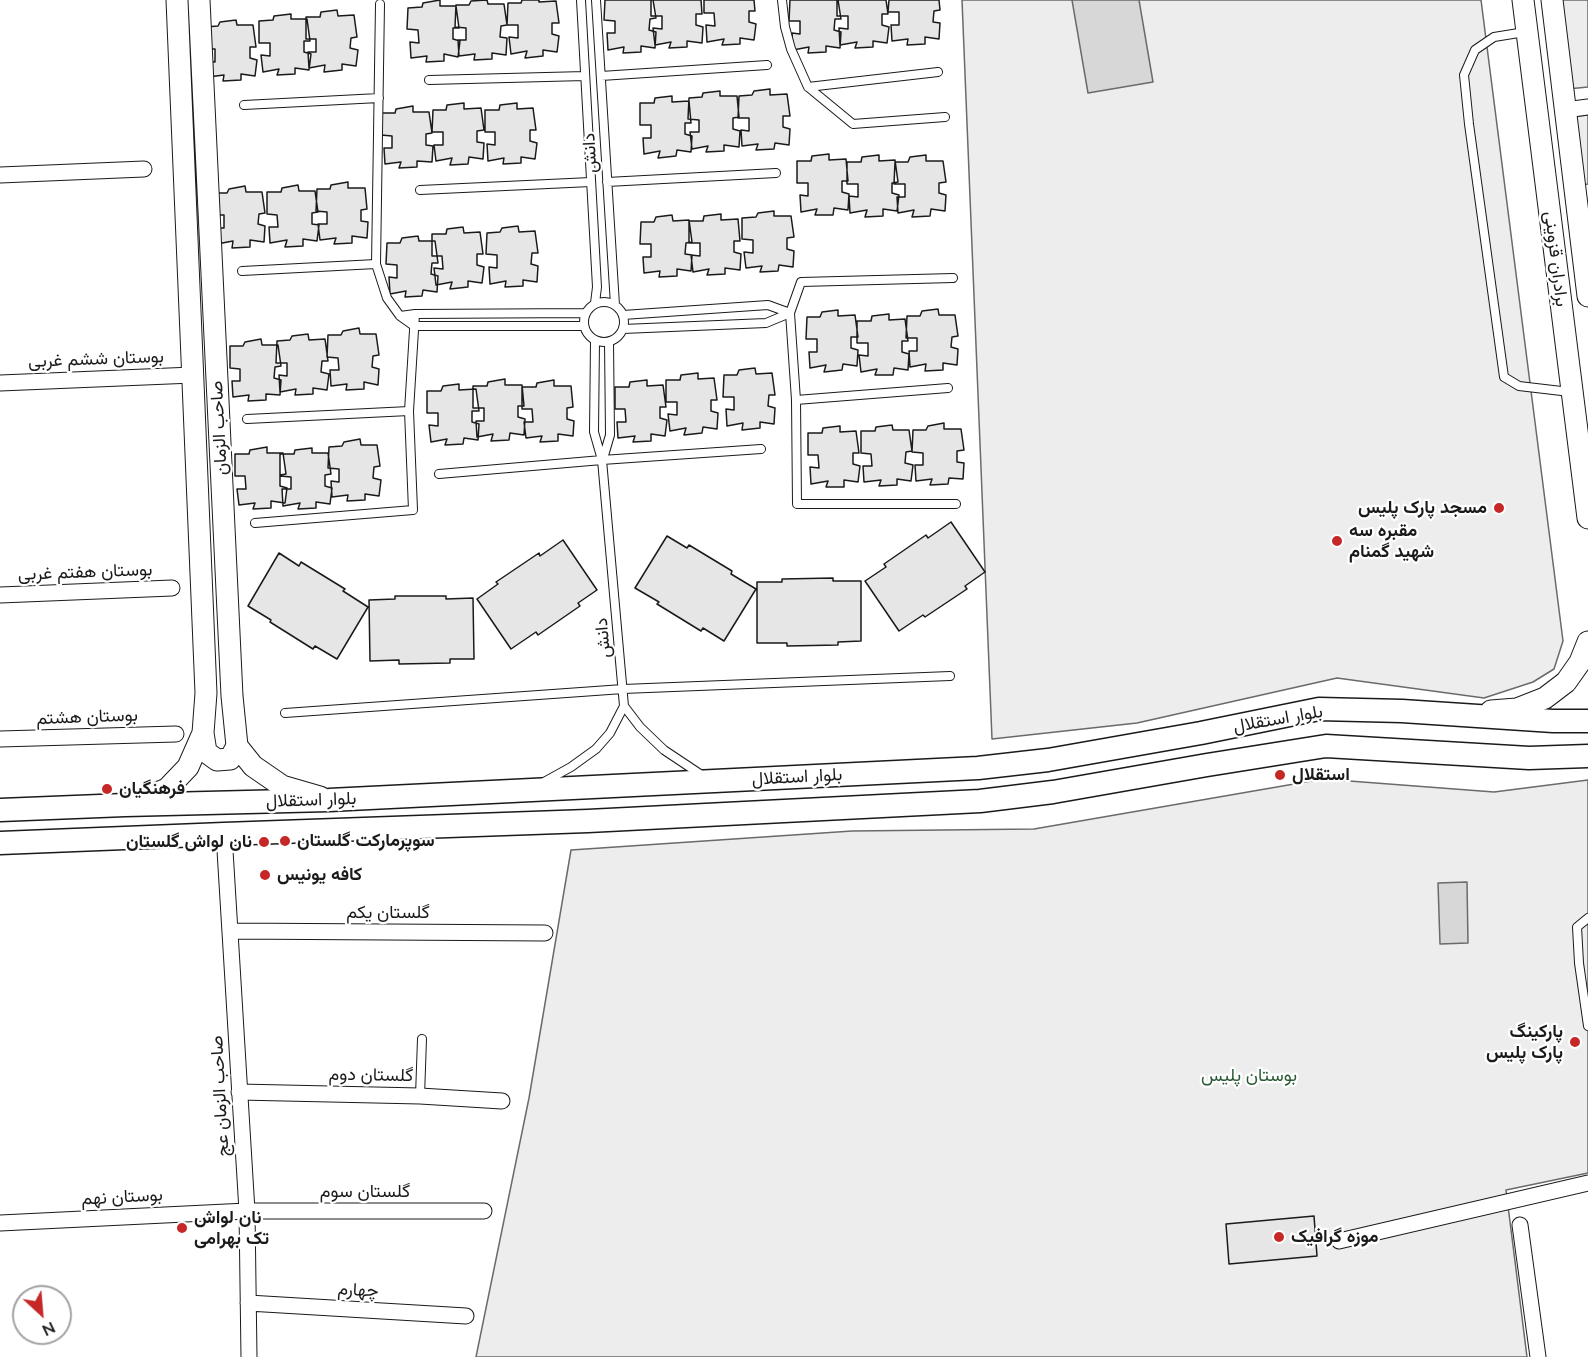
<!DOCTYPE html>
<html>
<head>
<meta charset="utf-8">
<style>
	body { margin:0 }
	#map { position:relative; width:1588px; height:1357px; overflow:hidden; background:#fff; font-family:Mulish,sans-serif }
	canvas { display:block }
	.north { position:absolute; left:12px; top:1285px; width:60px; height:60px; box-sizing:border-box; background:#fff; border:2px solid #a3a3a3; border-radius:50%; rotate:154deg; font-size:16px; font-weight:700; line-height:24px; text-align:center; color:#1a1a1a }
	.north::after { content:''; display:block; margin:auto; width:21px; height:27px; background:#c62828; clip-path:polygon(50% 0,100% 100%,50% 72%,0 100%) }
</style>
</head>
<body>
<div id="map">
<canvas width="1588" height="1357"></canvas>
<div class="north">N</div>
</div>
<script>
const context = document.querySelector('canvas').getContext('2d');
context.lineJoin = 'round';
function fill(path, color) {
  context.fillStyle = color;
  context.fill(path, 'evenodd');
}
function toPath(rows) {
  const path = new Path2D();
  for (const r of rows) {
    if (r.length === 3) {
      path.moveTo(r[0] + r[2], r[1]);
      path.arc(r[0], r[1], r[2], 0, 2 * Math.PI);
      continue;
    }
    path.moveTo(r[0], r[1]);
    for (let i = 2; i < r.length; i += 2) path.lineTo(r[i], r[i + 1]);
  }
  return path;
}
function trace(path, color, width, dash) {
  context.strokeStyle = color;
  context.lineWidth = width;
  context.lineCap = dash ? 'butt' : 'round';
  context.setLineDash(dash || []);
  context.stroke(path);
}
function drawText(font, color, halo, rows, align = 'center') {
  context.font = font + ' Mulish,Vazirmatn,sans-serif';
  context.lineWidth = 4.5;
  context.setLineDash([]);
  context.textBaseline = 'middle';
  context.strokeStyle = halo;
  context.fillStyle = color;
  for (const [text, x, y, turn = 0] of rows) {
    context.save();
    context.translate(x, y);
    context.rotate((+turn || 0) * Math.PI / 180);
    context.textAlign = isNaN(turn) ? turn : align;
    if (halo) context.strokeText(text, 0, 0);
    context.fillText(text, 0, 0);
    context.restore();
  }
}
const built = toPath([
	[962,0,1481,0,1563,641,1554,669,1533,682,1484,698,1337,678,1137,723,992,739,962,0],
	[1558,0,1588,0,1588,87,1568,89,1558,0],
	[1588,115,1588,184,1579,186,1571,117,1588,115],
	[1323,779,1494,792,1588,780,1588,1173,1506,1190,1527,1357,476,1357,529,1098,571,850,852,831,1034,829,1323,779]
]);
const water = toPath([
	[1072,0,1139,0,1153,82,1088,93,1072,0],
	[1467,882,1468,943,1440,944,1438,883,1467,882]
]);
const building = toPath([
	[440,0,440,6,456,6,459,28,453,28,453,39,460,41,458,57,444,54,444,61,426,62,427,56,411,58,410,42,419,43,418,30,407,29,408,8,422,7,423,3,440,0],
	[487,0,488,4,504,4,507,25,501,26,500,37,507,38,506,55,492,53,492,59,474,60,475,54,459,56,458,40,466,40,466,28,455,27,456,5,469,5,471,1,487,0],
	[522,0,539,0,539,2,556,1,559,23,552,23,552,34,559,36,557,52,543,50,543,56,525,58,527,51,511,54,509,37,518,38,518,25,507,25,508,3,521,3,522,0],
	[605,0,653,0,656,18,650,19,649,30,656,32,655,48,641,46,641,52,623,53,624,47,608,50,607,33,615,33,615,21,604,20,605,0],
	[651,0,701,0,702,14,696,14,696,25,703,27,702,43,687,41,687,47,669,48,671,42,655,45,653,28,662,29,662,16,651,16,651,0],
	[704,0,754,0,755,11,749,11,749,22,756,24,754,40,740,38,740,44,722,45,724,39,707,42,706,25,715,26,714,13,704,13,704,0],
	[790,0,838,0,841,19,835,19,834,30,841,32,840,48,826,46,826,52,808,53,809,47,793,50,792,33,800,34,800,21,789,21,790,0],
	[837,0,886,0,888,14,882,14,882,25,889,27,887,43,873,41,873,47,855,48,857,42,840,45,839,28,848,29,848,16,837,16,837,0],
	[889,0,939,0,940,10,934,11,933,22,940,23,939,39,925,37,925,44,907,45,908,39,892,41,891,25,899,25,899,12,888,12,889,0],
	[337,10,338,16,354,15,357,37,351,38,350,48,358,50,356,66,342,64,342,70,324,72,325,65,309,68,308,52,316,52,316,39,306,39,306,17,320,17,321,12,337,10],
	[291,14,291,19,307,19,310,41,304,41,304,52,311,54,309,70,295,68,295,74,277,75,279,69,263,72,261,55,270,56,270,43,259,43,259,21,273,20,274,16,291,14],
	[236,20,237,25,253,25,256,47,250,47,250,58,257,60,255,76,241,74,241,80,223,81,224,75,208,77,207,61,215,62,215,49,204,49,205,27,218,26,220,22,236,20],
	[770,89,770,95,787,94,790,116,783,116,783,127,790,129,789,145,775,143,774,149,756,150,758,144,742,146,741,130,749,131,749,118,738,118,739,96,752,95,754,91,770,89],
	[720,91,720,96,737,96,739,117,733,118,733,129,740,131,739,147,724,145,724,151,706,152,708,146,692,149,690,132,699,132,699,120,688,119,689,98,702,97,703,93,720,91],
	[672,96,672,102,689,101,691,123,685,123,685,134,692,136,691,152,677,150,676,156,658,158,660,151,644,154,643,138,651,138,651,125,640,125,640,103,654,103,655,98,672,96],
	[464,103,464,109,481,108,484,130,477,131,477,142,484,143,483,159,469,157,468,164,450,165,452,158,436,161,434,145,443,145,443,132,432,132,433,110,446,110,447,105,464,103],
	[517,103,517,109,533,108,536,130,530,130,530,141,537,143,535,159,521,157,521,163,503,164,504,158,488,161,487,144,495,145,495,132,485,132,485,110,499,110,500,105,517,103],
	[413,106,413,112,429,112,432,133,426,134,426,145,433,146,432,162,417,161,417,167,399,168,401,162,385,164,384,148,392,148,392,136,381,135,381,113,395,113,396,109,413,106],
	[829,154,829,160,846,159,848,181,842,181,842,192,849,194,848,210,834,208,833,215,815,215,817,209,801,212,800,195,808,196,808,183,797,183,797,161,811,161,812,156,829,154],
	[879,155,879,161,895,160,898,182,892,183,892,193,899,195,897,211,883,209,883,216,865,217,867,210,850,213,849,196,858,197,858,184,847,184,847,162,861,162,862,157,879,155],
	[926,155,926,161,943,161,946,182,939,183,939,193,946,195,945,211,931,209,930,216,912,217,914,210,898,213,897,197,905,197,905,184,894,184,895,162,908,162,910,157,926,155],
	[348,182,348,188,365,188,367,209,361,210,361,221,368,222,367,238,352,236,352,243,334,244,336,238,320,240,318,224,327,224,327,212,316,211,317,189,330,189,331,185,348,182],
	[298,185,299,191,315,191,318,212,312,213,312,224,319,225,317,241,303,239,303,246,285,247,287,240,270,243,269,227,278,227,277,215,267,214,267,192,281,192,282,188,298,185],
	[245,186,246,192,262,192,265,213,259,214,258,224,265,226,264,242,250,240,250,247,232,248,233,241,217,244,216,228,224,228,224,215,213,215,214,193,227,193,229,189,245,186],
	[774,211,774,216,791,216,794,237,787,238,787,249,794,251,793,267,779,265,778,271,760,272,762,266,746,268,744,252,753,253,753,240,742,239,742,218,756,217,758,213,774,211],
	[721,214,721,220,738,219,740,241,734,241,734,252,741,254,740,270,725,268,725,274,707,275,709,269,693,272,691,255,700,256,700,243,689,243,689,221,703,221,704,216,721,214],
	[672,215,673,221,689,220,692,242,686,243,685,254,692,255,691,271,677,269,677,276,659,277,660,271,644,273,643,257,651,257,651,244,640,244,641,222,654,222,656,217,672,215],
	[518,226,519,232,535,231,538,253,532,253,531,264,538,266,537,282,523,280,523,286,505,287,506,281,490,284,489,267,497,268,497,255,486,254,487,233,500,232,502,228,518,226],
	[463,227,464,233,480,232,483,254,477,254,477,265,484,267,482,283,468,281,468,287,450,289,452,282,436,285,434,268,443,269,442,256,432,256,432,234,446,234,447,229,463,227],
	[418,236,419,241,435,241,438,263,432,263,431,274,438,276,437,292,423,290,422,296,405,297,406,291,390,294,389,277,397,278,397,265,386,264,387,243,400,243,402,238,418,236],
	[938,309,939,315,955,315,958,336,952,337,951,347,958,349,957,365,943,363,943,370,925,371,926,364,910,367,909,351,917,351,917,338,906,338,907,316,920,316,922,311,938,309],
	[838,310,838,316,855,315,858,337,851,337,851,348,858,350,857,366,843,364,842,370,824,372,826,365,810,368,809,352,817,352,817,339,806,339,807,317,820,317,822,312,838,310],
	[889,314,889,320,905,319,908,341,902,341,902,352,909,354,908,370,894,368,893,375,875,375,877,369,861,372,859,355,868,356,868,343,857,343,857,321,871,321,872,316,889,314],
	[359,328,360,334,376,334,379,355,373,356,372,367,379,369,378,385,364,382,364,389,346,390,347,384,331,386,330,370,339,370,338,358,327,357,328,335,341,335,343,331,359,328],
	[308,334,309,340,325,339,328,361,322,361,321,372,329,374,327,390,313,388,313,394,295,395,296,389,280,392,279,375,287,376,287,363,276,363,277,341,290,340,292,336,308,334],
	[261,339,262,345,278,345,281,366,275,367,274,378,281,380,280,395,266,394,266,400,248,401,249,395,233,397,232,381,240,381,240,369,230,368,230,346,243,346,245,342,261,339],
	[755,368,756,374,772,373,775,395,769,395,768,406,775,408,774,424,760,422,760,428,742,430,743,423,727,426,726,409,734,410,734,397,723,397,724,375,737,375,739,370,755,368],
	[698,373,698,379,714,378,717,400,711,400,711,411,718,413,717,429,703,427,702,433,684,435,686,428,670,431,668,414,677,415,677,402,666,402,666,380,680,380,681,375,698,373],
	[505,379,505,385,522,385,524,406,518,406,518,417,525,419,524,435,510,433,509,440,491,441,493,434,477,437,476,421,484,421,484,408,473,408,473,386,487,386,488,382,505,379],
	[554,380,554,386,571,386,573,407,567,408,567,419,574,421,573,436,558,434,558,441,540,442,542,436,526,438,524,422,533,422,532,409,522,409,522,387,536,387,537,383,554,380],
	[647,380,647,386,663,385,666,407,660,407,660,418,667,420,665,436,651,434,651,441,633,442,635,436,618,438,617,422,626,422,625,409,615,409,615,387,629,387,630,382,647,380],
	[459,384,459,390,476,389,479,411,472,411,472,422,479,424,478,440,464,438,463,444,445,445,447,439,431,442,429,425,438,426,438,413,427,413,427,391,441,391,443,386,459,384],
	[944,423,944,429,961,429,964,450,957,451,957,462,964,463,963,479,949,478,948,484,930,485,932,479,916,481,915,465,923,465,923,453,912,452,913,430,926,430,928,426,944,423],
	[892,425,893,430,909,430,912,451,906,452,905,463,913,465,911,481,897,479,897,485,879,486,881,480,864,482,863,466,872,466,871,454,861,453,861,431,875,431,876,427,892,425],
	[840,426,840,432,856,431,859,453,853,453,853,464,860,466,858,482,844,480,844,487,826,487,828,481,811,484,810,467,819,468,818,455,808,455,808,433,822,433,823,428,840,426],
	[360,439,361,445,377,445,380,466,374,467,373,478,381,480,379,496,365,494,365,500,347,501,348,495,332,497,331,481,339,482,339,469,328,468,329,447,342,446,344,442,360,439],
	[267,447,267,453,283,453,286,474,280,475,280,486,287,488,285,503,271,501,271,508,253,509,255,503,239,505,237,489,246,489,245,476,235,476,235,454,249,454,250,450,267,447],
	[312,448,312,453,328,453,331,474,325,475,325,486,332,488,330,504,316,502,316,508,298,509,300,503,283,506,282,489,291,489,291,477,280,476,280,454,294,454,295,450,312,448],
	[951,522,985,572,965,586,967,589,925,617,923,615,899,631,865,581,886,567,884,564,926,535,928,538,951,522],
	[667,536,687,548,689,545,732,571,731,574,756,589,724,641,703,628,701,631,657,604,659,602,635,588,667,536],
	[563,540,597,590,578,603,580,606,538,635,536,632,511,649,477,599,498,584,496,582,539,553,540,556,563,540],
	[279,553,299,566,301,562,345,589,343,591,368,607,337,659,315,646,313,649,270,622,271,620,248,606,279,553],
	[833,578,833,581,861,581,861,641,838,642,838,645,787,646,787,643,757,643,757,582,782,582,782,579,833,578],
	[395,596,446,596,446,599,473,598,474,659,450,659,450,663,399,664,399,660,370,661,369,600,395,599,395,596],
	[1314,1216,1317,1256,1229,1264,1226,1224,1314,1216]
]);
const lane = toPath([
	[581,0,597,287,595,303],
	[596,0,615,305],
	[782,0,785,27,791,49,808,87,853,124,945,117],
	[380,4,376,264,387,298,400,316,414,326,583,326],
	[1525,32,1494,37,1475,50,1464,75,1469,124,1504,377,1519,386,1570,392],
	[601,76,767,65],
	[429,80,585,76],
	[808,87,938,72],
	[244,105,379,98],
	[607,182,776,173],
	[420,190,591,182],
	[242,271,376,264],
	[953,278,801,282,790,313,796,400,797,504,956,504],
	[604,322,20],
	[623,315,768,305,790,313],
	[400,316,415,314,585,313],
	[623,329,766,323,790,313],
	[796,400,948,388],
	[247,419,409,411],
	[603,459,610,435,609,342],
	[439,474,602,460,761,449],
	[255,523,413,510,409,411,415,314],
	[624,706,640,727,664,750,703,776],
	[285,713,623,689,950,676],
	[544,782,571,767,596,749,610,733,624,706,602,460,594,432,595,341],
	[1588,918,1577,927,1579,963,1588,1026],
	[420,1096,422,1039]
]);
const street = toPath([
	[1565,110,1588,107],
	[0,175,144,169],
	[0,383,193,375],
	[0,595,172,588],
	[0,739,176,734],
	[224,834,247,1211,249,1357],
	[230,931,545,933],
	[239,1092,420,1096,502,1101],
	[0,1223,247,1211,484,1211],
	[1520,1225,1538,1357],
	[1339,1241,1588,1183],
	[248,1303,466,1316]
]);
const secondary = toPath([
	[199,0,232,696,237,746,253,766,282,786,320,797],
	[1523,0,1588,518],
	[1552,0,1588,296],
	[1491,711,1517,709,1545,698,1566,682,1580,662,1588,642],
	[203,733,206,752,217,760,230,759,237,746],
	[132,803,167,789,188,767,203,733,206,693,177,0]
]);
const primary = toPath([
	[0,810,125,805,329,800,978,768,1048,760,1201,733,1319,709,1402,711,1553,721,1588,721],
	[0,843,224,834,588,821,980,801,1053,792,1207,765,1326,746,1529,758,1588,756]
]);
const markers = [
	[1499,508,6,"#c62828"],
	[1337,541,6,"#c62828"],
	[1280,775,6,"#c62828"],
	[107,789,6,"#c62828"],
	[285,841,6,"#c62828"],
	[264,842,6,"#c62828"],
	[265,875,6,"#c62828"],
	[1575,1042,6,"#c62828"],
	[182,1228,6,"#c62828"],
	[1279,1237,6,"#c62828"]
];
const streetNames = [
	["دانش",590,153,-93],
	["برادران قزوینی",1556,259,83],
	["بوستان ششم غربی",96,359,-2],
	["صاحب الزمان",219,428,-93],
	["بوستان هفتم غربی",85,572,-2],
	["دانش",603,638,-95],
	["بوستان هشتم",87,717,-2],
	["بلوار استقلال",1278,719,-10],
	["بلوار استقلال",797,777,-3],
	["بلوار استقلال",311,800,-2],
	["گلستان یکم",388,913],
	["گلستان دوم",371,1075,1],
	["صاحب الزمان عج",220,1096,-93],
	["گلستان سوم",365,1192],
	["بوستان نهم",122,1197,-3],
	["چهارم",358,1290,3]
];
const poiNames = [
	["مسجد پارک پلیس",1487,508,"right"],
	["مقبره سه",1349,531],
	["شهید گمنام",1349,552],
	["استقلال",1292,775],
	["فرهنگیان",119,789],
	["سوپرمارکت گلستان",297,841],
	["نان لواش گلستان",252,842,"right"],
	["کافه یونیس",277,875],
	["پارکینگ",1563,1032,"right"],
	["پارک پلیس",1563,1053,"right"],
	["نان‌ لواش‌",194,1218],
	["تک‌ بهرامی",194,1239],
	["موزه گرافیک",1291,1237]
];
const parkNames = [
	["بوستان پلیس",1249,1076]
];
fill(built, '#ededed');
trace(built, '#6a6a6a', 1.5);
fill(water, '#d7d7d7');
trace(water, '#6a6a6a', 1.5);
fill(building, '#e6e6e6');
trace(building, '#1a1a1a', 1.5);
trace(lane, '#1a1a1a', 10);
trace(street, '#1a1a1a', 17);
trace(secondary, '#1a1a1a', 23);
trace(primary, '#1a1a1a', 25);
trace(lane, '#fff', 8);
trace(street, '#fff', 15);
trace(secondary, '#fff', 21);
trace(primary, '#fff', 22);
for (const [x, y, r, color] of markers) {
  const dot = new Path2D();
  dot.arc(x, y, r, 0, 2 * Math.PI);
  context.fillStyle = color;
  context.fill(dot);
  trace(dot, '#fff', 2);
}
drawText('18px', '#1a1a1a', '#fff', streetNames);
drawText('bold 18px', '#1a1a1a', '#fff', poiNames, 'left');
drawText('18px', '#2b5a34', '#fff', parkNames);
</script>
</body>
</html>
